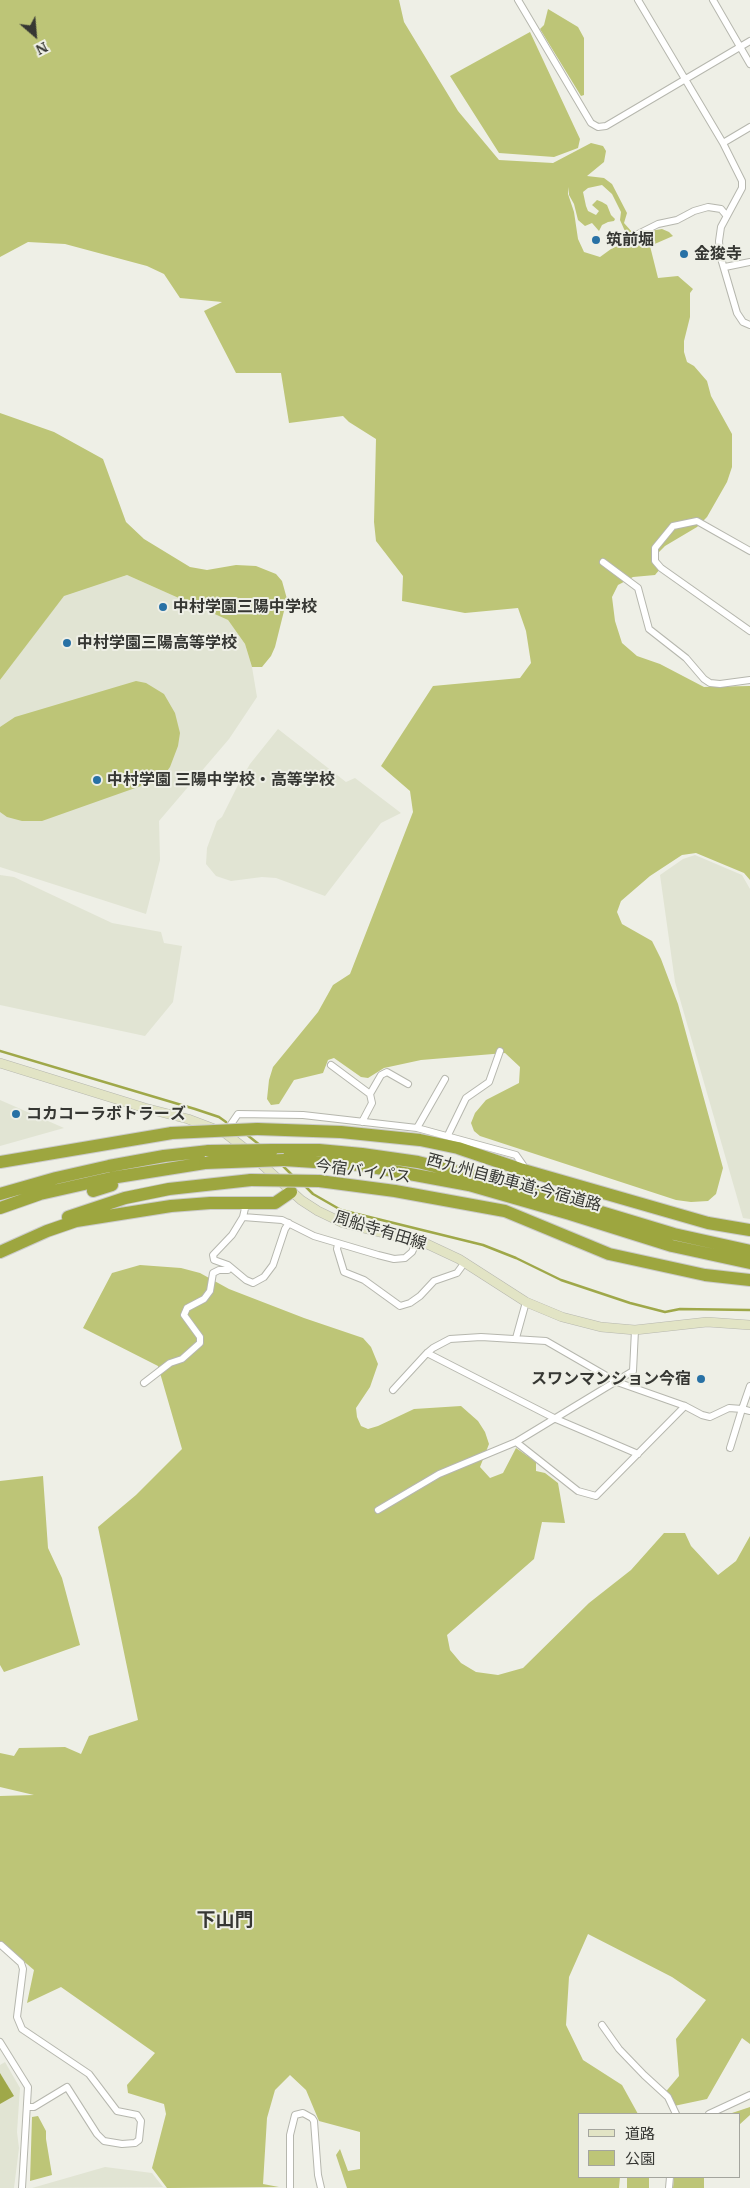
<!DOCTYPE html>
<html>
<head>
<meta charset="utf-8">
<style>
	body { margin:0 }
	#map { position:relative; width:750px; height:2188px; overflow:hidden; background:#eeefe6; font-family:Merriweather,"Noto Sans JP",serif }
	canvas { display:block }
	.legend { position:absolute; left:578px; top:2113px; width:162px; height:65px; box-sizing:border-box; background:#eeefe6; border:1px solid #a4a59e; margin:0; padding:6px 9px; list-style:none; font-size:15px; color:#363733 }
	.legend li { display:flex; align-items:center; gap:10px; height:25px }
	.legend b { width:25px; border:1px solid #a4a59e }
	.north { position:absolute; left:10px; top:10px; width:50px; height:50px; -webkit-text-stroke:4px #eeefe6; paint-order:stroke; rotate:153deg; font-size:14px; font-weight:700; line-height:20px; text-align:center; color:#363733 }
	.north::after { content:''; display:block; margin:auto; width:18px; height:22px; background:#363733; clip-path:polygon(50% 0,100% 100%,50% 72%,0 100%) }
</style>
</head>
<body>
<div id="map">
<canvas width="750" height="2188"></canvas>
<ul class="legend">
<li><b style="height:6px;background:#e2e4c5"></b>道路</li>
<li><b style="height:14px;background:#bdc577"></b>公園</li>
</ul>
<div class="north">N</div>
</div>
<script>
const context = document.querySelector('canvas').getContext('2d');
context.lineJoin = 'round';
function fill(path, color) {
  context.fillStyle = color;
  context.fill(path, 'evenodd');
}
function toPath(rows) {
  const path = new Path2D();
  for (const r of rows) {
    path.moveTo(r[0], r[1]);
    for (let i = 2; i < r.length; i += 2) path.lineTo(r[i], r[i + 1]);
  }
  return path;
}
function trace(path, color, width, dash) {
  context.strokeStyle = color;
  context.lineWidth = width;
  context.lineCap = dash ? 'butt' : 'round';
  context.setLineDash(dash || []);
  context.stroke(path);
}
function drawText(font, color, halo, rows, align = 'center') {
  context.font = font + ' Merriweather,"Noto Sans JP",serif';
  context.lineWidth = 4;
  context.setLineDash([]);
  context.textBaseline = 'middle';
  context.strokeStyle = halo;
  context.fillStyle = color;
  for (const [text, x, y, turn = 0] of rows) {
    context.save();
    context.translate(x, y);
    context.rotate((+turn || 0) * Math.PI / 180);
    context.textAlign = isNaN(turn) ? turn : align;
    if (halo) context.strokeText(text, 0, 0);
    context.fillText(text, 0, 0);
    context.restore();
  }
}
const built = toPath([
	[127,575,228,620,245,644,252,667,257,697,229,739,159,821,160,860,146,914,0,867,0,680,64,595],
	[278,729,346,782,355,778,401,813,381,823,325,896,276,878,262,877,231,881,216,876,206,864,207,848,217,821,222,817,239,783,250,764],
	[695,855,742,875,750,889,750,1219,743,1218,675,982,660,875,683,859],
	[0,875,14,877,112,923,161,932,164,943,182,946,173,1002,145,1036,0,1005],
	[0,1100,64,1128,0,1146],
	[5,2062,20,2088,17,2132,19,2148,14,2188,0,2188,0,2065],
	[105,2167,152,2173,163,2187,32,2188]
]);
const green = toPath([
	[0,0,399,0,404,22,458,111,499,160,553,163,591,143,603,146,606,151,604,162,587,176,604,178,612,184,627,213,624,223,632,232,626,233,624,229,620,220,621,212,612,194,602,185,588,188,583,192,586,206,588,211,596,215,599,211,592,205,597,200,602,202,607,205,611,215,615,219,614,221,608,222,602,225,599,231,592,223,585,226,578,220,574,204,569,195,569,187,568,194,574,212,578,239,584,252,600,257,611,249,650,231,662,229,669,232,673,236,650,246,658,278,678,276,693,289,690,293,690,317,684,341,684,352,687,362,694,366,707,381,711,396,732,434,732,467,727,482,707,517,697,527,665,546,659,552,658,560,660,569,655,575,633,577,618,585,612,597,615,621,622,643,637,656,660,664,704,687,750,686,750,880,744,873,696,853,682,855,650,876,621,901,617,912,622,924,652,941,661,959,678,1004,723,1168,716,1194,708,1201,691,1202,676,1200,480,1136,474,1131,471,1123,475,1113,486,1100,519,1083,520,1067,505,1053,421,1060,384,1068,368,1078,361,1077,334,1058,328,1060,323,1073,294,1080,279,1104,271,1105,267,1099,269,1080,273,1067,318,1012,333,985,350,974,413,812,410,791,381,766,433,686,520,678,531,663,526,631,518,608,465,613,402,601,403,576,376,541,374,522,376,439,349,422,343,416,289,423,281,373,236,373,204,311,222,302,180,298,164,274,147,266,65,244,28,242,0,257],
	[548,9,578,27,584,38,584,95,581,96,540,29,544,25],
	[530,32,580,139,578,148,554,157,499,153,450,76],
	[0,413,54,432,103,459,126,522,144,539,190,567,207,570,236,565,256,566,276,574,282,581,287,599,275,647,271,656,262,667,252,667,245,644,228,620,127,575,64,596,0,680],
	[136,681,146,683,164,694,175,713,180,733,178,746,170,767,165,774,155,781,42,821,22,821,7,817,0,812,0,727,15,717],
	[140,1265,181,1268,200,1273,229,1289,304,1318,363,1338,371,1347,378,1364,370,1387,356,1408,357,1417,361,1426,368,1429,378,1426,414,1409,461,1406,478,1421,485,1432,489,1444,480,1467,490,1478,503,1473,516,1448,536,1462,536,1471,545,1473,558,1483,565,1523,542,1522,534,1559,447,1635,450,1650,461,1663,476,1672,498,1675,523,1668,589,1603,631,1570,664,1533,685,1533,691,1546,718,1575,736,1561,750,1536,750,2044,742,2038,707,2099,674,2106,663,2095,679,2076,676,2039,706,2000,672,1977,588,1934,569,1977,566,2025,583,2060,622,2085,638,2114,579,2114,579,2177,620,2177,619,2188,347,2188,336,2155,340,2149,348,2171,360,2169,360,2132,319,2121,306,2090,290,2075,275,2090,267,2118,263,2184,279,2187,167,2188,152,2168,166,2114,164,2104,128,2093,127,2085,155,2053,61,1987,27,2003,34,1970,0,1941,0,1796,34,1795,0,1787,0,1753,14,1756,19,1748,65,1747,81,1754,89,1736,138,1720,98,1527,136,1495,182,1449,158,1366,83,1328,112,1273],
	[43,1476,48,1548,62,1578,80,1645,4,1672,0,1665,0,1481],
	[750,2107,750,2115,739,2125,739,2114,729,2114],
	[38,2116,46,2131,46,2139,52,2175,30,2181,32,2117],
	[627,2177,649,2177,649,2188,627,2188],
	[674,2177,704,2177,704,2188,673,2188]
]);
const water = toPath([
	[0,2073,14,2096,0,2104]
]);
const stream = toPath([
	[0,1051,195,1109,219,1117,226,1122],
	[246,1134,261,1146],
	[282,1165,294,1177],
	[304,1185,313,1194,341,1210,483,1245,516,1258,561,1280,630,1303,665,1312,680,1309,750,1310]
]);
const street = toPath([
	[518,0,591,123,598,127,606,126,750,41],
	[638,0,723,143,742,181,742,188,721,227,719,241,720,255,737,313,743,322,750,325],
	[713,0,750,64],
	[723,143,750,127],
	[632,237,658,224,677,220,694,211,708,207,721,209,726,215],
	[725,267,750,262],
	[750,551,697,521,673,526,655,548,655,561,661,568,750,631],
	[603,562,638,588,649,629,686,658,704,679,710,683,720,684,750,680],
	[331,1065,370,1094,372,1103,362,1122],
	[370,1094,381,1075,387,1072,408,1084],
	[417,1128,445,1079],
	[227,1130,238,1114,303,1115,417,1128,516,1155,523,1165,520,1169],
	[448,1135,466,1098,489,1082,500,1051],
	[246,1204,243,1217,282,1220,314,1236,378,1255,394,1259,405,1258,412,1252,417,1241],
	[243,1217,232,1235,213,1255,214,1260,228,1265,246,1280,253,1283,264,1277,273,1265,285,1229,289,1223],
	[338,1244,337,1249,344,1272,364,1280,400,1306,410,1303,420,1296,434,1281,457,1273,465,1262],
	[516,1338,526,1302],
	[427,1353,556,1419,638,1454],
	[144,1383,170,1363,182,1359,200,1343,200,1337,184,1315,187,1308,204,1299,210,1291,213,1273,219,1270,228,1270,230,1267],
	[393,1390,427,1353,433,1348,450,1339,481,1337,546,1341,617,1382,685,1406,702,1415,710,1417,729,1408,742,1409,750,1386],
	[516,1442,578,1491,596,1496,685,1406],
	[730,1448,742,1409,750,1411],
	[378,1510,439,1474,516,1442,633,1371,635,1330],
	[1,1945,21,1963,23,1969,17,2017,22,2029,89,2074,117,2111,137,2115,141,2121,139,2140,135,2143,122,2144,104,2141,97,2134,67,2087,34,2107,27,2107],
	[602,2025,619,2049,644,2075,668,2097,676,2114],
	[0,2042,28,2087,22,2188],
	[709,2114,750,2095],
	[290,2188,290,2135,295,2115,303,2113,312,2118,314,2121,318,2175,321,2188],
	[669,2188,670,2177]
]);
const secondary = toPath([
	[0,1063,145,1108,188,1119,225,1133,248,1151],
	[257,1160,301,1200,318,1211,343,1223,427,1244,459,1259,526,1302,562,1317,601,1327,635,1330,707,1322,750,1325]
]);
const highway = toPath([
	[257,1129,341,1132,420,1140,458,1148,520,1169,708,1223,750,1230],
	[272,1150,319,1150,362,1154,418,1162,518,1187,674,1234,750,1251],
	[284,1160,361,1165,469,1185,570,1214,672,1246,750,1263],
	[0,1162,172,1133],
	[319,1181,395,1191,505,1211,609,1254,705,1275,750,1280],
	[93,1191,112,1185],
	[0,1194,56,1178,109,1166,164,1156,209,1151],
	[0,1208,40,1194,111,1178,205,1163],
	[68,1217,125,1198,169,1189,251,1180],
	[0,1252,47,1231,76,1221,171,1206,210,1203,275,1203,291,1192]
]);
const highwayBridge = toPath([
	[172,1133,257,1129],
	[209,1151,272,1150],
	[205,1163,284,1160],
	[251,1180,319,1181]
]);
const markers = [
	[596,240,5,"#2871a5"],
	[684,254,5,"#2871a5"],
	[163,607,5,"#2871a5"],
	[67,643,5,"#2871a5"],
	[97,780,5,"#2871a5"],
	[16,1114,5,"#2871a5"],
	[701,1379,5,"#2871a5"]
];
const poiNames = [
	["筑前堀",606,240],
	["金狻寺",694,254],
	["中村学園三陽中学校",173,607],
	["中村学園三陽高等学校",77,643],
	["中村学園 三陽中学校・高等学校",107,780],
	["コカコーラボトラーズ",26,1114],
	["スワンマンション今宿",691,1379,"right"]
];
const streetNames = [
	["今宿バイパス",363,1172,7],
	["西九州自動車道;今宿道路",514,1183,15],
	["周船寺有田線",380,1231,17]
];
const quarterNames = [
	["下山門",225,1921]
];
fill(built, '#e1e4d3');
fill(green, '#bdc577');
fill(water, '#9fa849');
trace(stream, '#9fa849', 2.5);
trace(street, '#b6b7ae', 8);
trace(secondary, '#b6b7ae', 10);
trace(highway, '#cbcbca', 14);
trace(street, '#fff', 6);
trace(secondary, '#e2e4c5', 9);
trace(highway, '#9da63f', 12);
trace(highwayBridge, '#cbcbca', 14, []);
trace(highwayBridge, '#9da63f', 12);
for (const [x, y, r, color] of markers) {
  const dot = new Path2D();
  dot.arc(x, y, r, 0, 2 * Math.PI);
  context.fillStyle = color;
  context.fill(dot);
  trace(dot, '#eeefe6', 2);
}
drawText('bold 16px', '#363733', '#eeefe6', poiNames, 'left');
drawText('16px', '#363733', '#eeefe6', streetNames);
drawText('bold 19px', '#363733', '#eeefe6', quarterNames);
</script>
</body>
</html>
